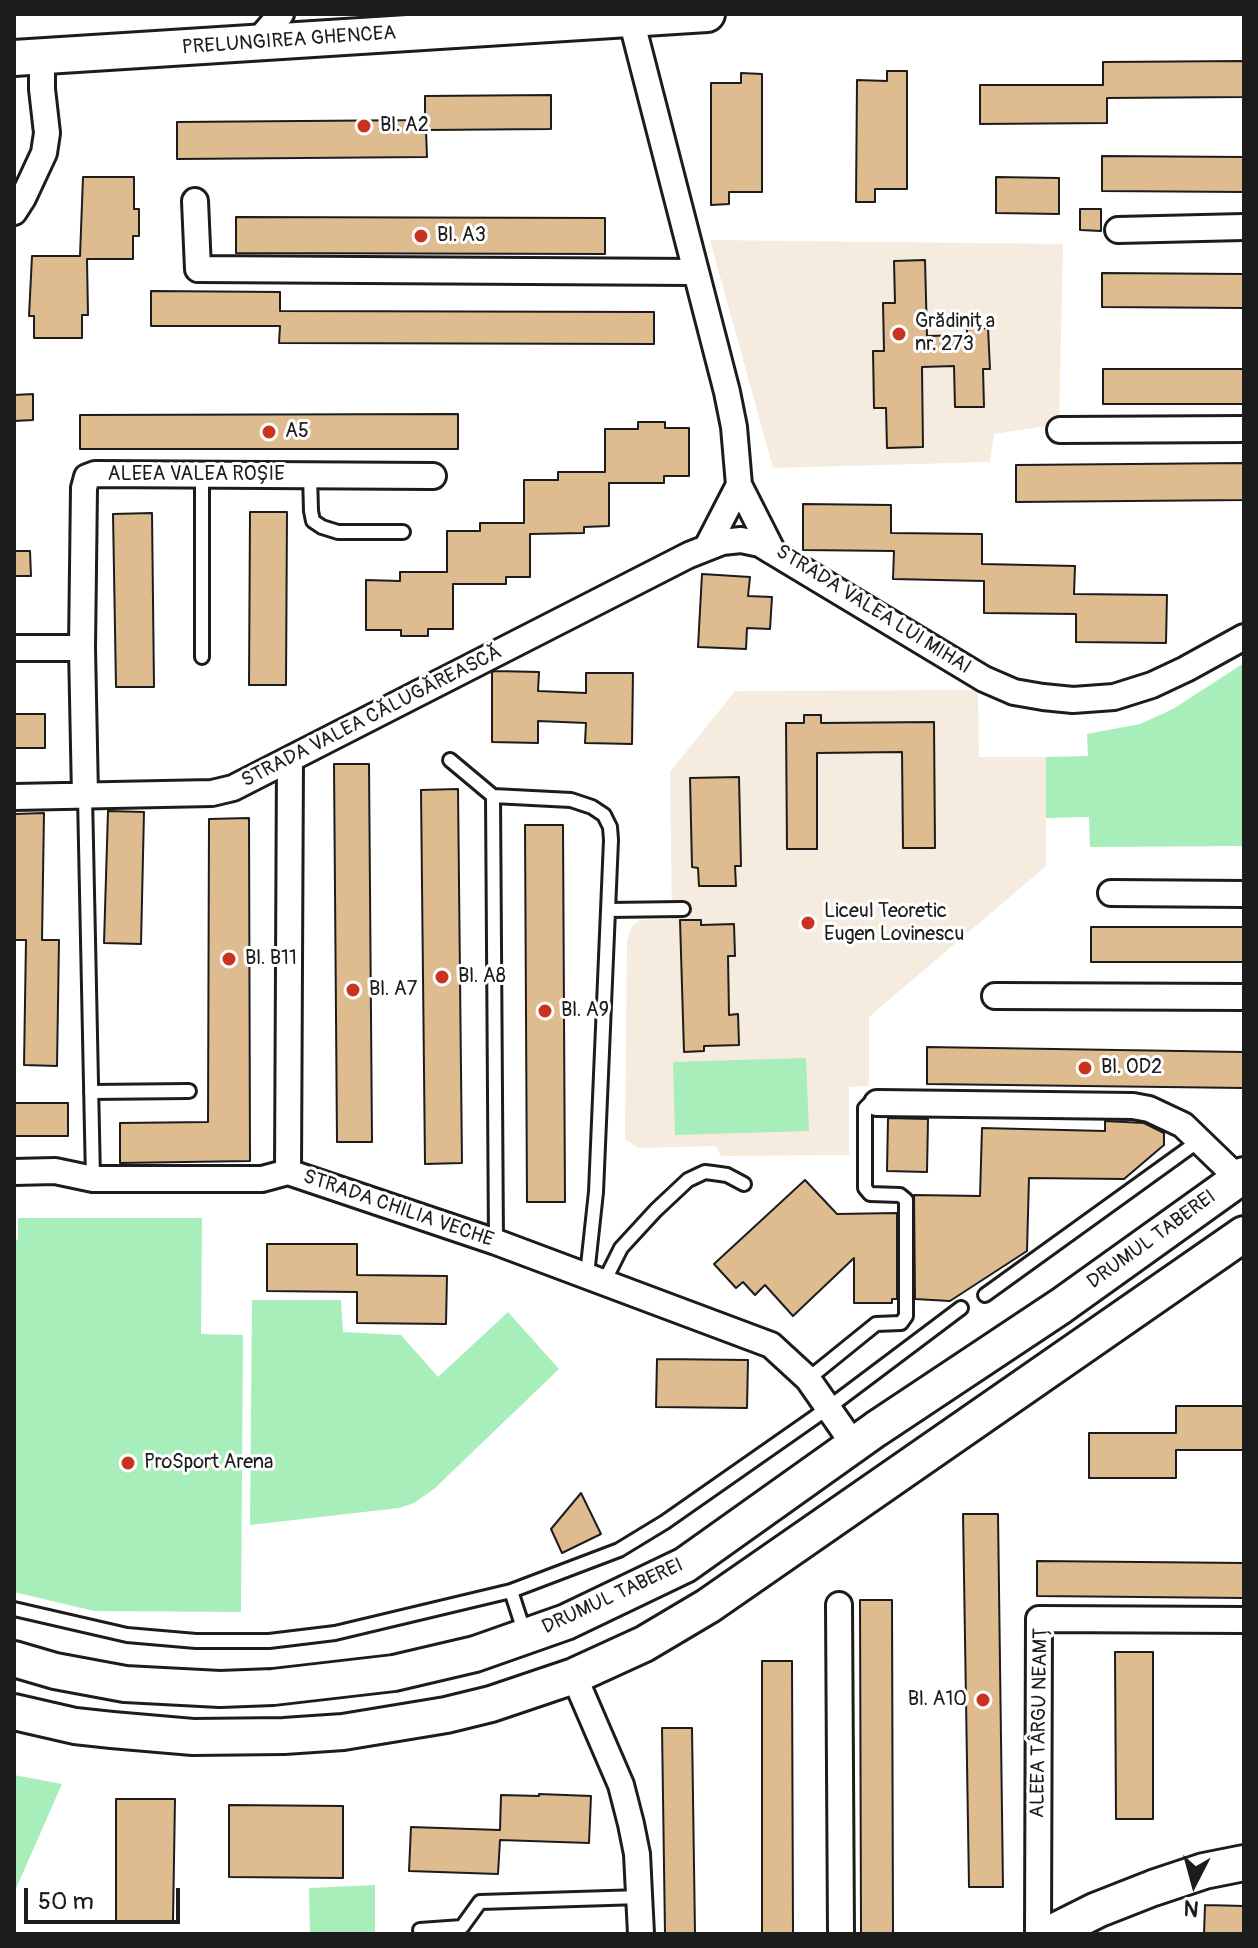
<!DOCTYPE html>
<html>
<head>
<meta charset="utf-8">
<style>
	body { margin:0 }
	#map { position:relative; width:1258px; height:1948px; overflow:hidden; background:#fff; font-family:Pangolin,sans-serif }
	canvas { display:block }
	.frame { position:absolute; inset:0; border:16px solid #1c1c1c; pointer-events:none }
	.north { position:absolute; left:1154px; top:1844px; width:80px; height:80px; -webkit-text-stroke:6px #fff; paint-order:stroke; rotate:186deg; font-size:22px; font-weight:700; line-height:32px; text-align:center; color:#1c1c1c }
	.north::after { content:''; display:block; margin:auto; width:28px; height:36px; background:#1c1c1c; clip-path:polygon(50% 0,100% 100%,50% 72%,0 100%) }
	.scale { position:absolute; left:24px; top:1888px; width:156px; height:36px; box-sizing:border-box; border:4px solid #1c1c1c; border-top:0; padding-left:10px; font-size:24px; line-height:28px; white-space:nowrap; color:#1c1c1c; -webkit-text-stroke:6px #fff; paint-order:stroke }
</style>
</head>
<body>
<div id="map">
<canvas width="1258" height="1948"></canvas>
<div class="frame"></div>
<div class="north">N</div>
<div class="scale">50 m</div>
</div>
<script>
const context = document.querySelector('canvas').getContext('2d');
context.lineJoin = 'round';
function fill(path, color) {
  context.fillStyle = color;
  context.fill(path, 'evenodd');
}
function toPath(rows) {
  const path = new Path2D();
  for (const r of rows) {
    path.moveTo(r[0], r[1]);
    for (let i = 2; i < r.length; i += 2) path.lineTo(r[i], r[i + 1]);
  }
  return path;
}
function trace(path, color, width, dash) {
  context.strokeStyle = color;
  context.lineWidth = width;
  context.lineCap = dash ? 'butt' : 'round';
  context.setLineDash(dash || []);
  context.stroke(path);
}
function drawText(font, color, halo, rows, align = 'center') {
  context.font = font + ' Pangolin,sans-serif';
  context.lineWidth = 6;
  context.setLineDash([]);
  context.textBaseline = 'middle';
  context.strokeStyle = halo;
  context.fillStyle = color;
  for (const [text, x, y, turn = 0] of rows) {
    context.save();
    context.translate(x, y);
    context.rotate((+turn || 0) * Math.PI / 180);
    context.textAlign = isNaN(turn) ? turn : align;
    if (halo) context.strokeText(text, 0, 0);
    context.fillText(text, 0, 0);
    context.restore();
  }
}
const built = toPath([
	[710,240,1063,244,1059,424,994,434,990,462,773,468],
	[978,690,979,757,1046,757,1046,866,869,1017,869,1086,849,1087,849,1155,721,1156,716,1146,638,1148,625,1139,627,940,632,926,640,920,672,919,670,772,735,691]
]);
const green = toPath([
	[1244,663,1244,846,1090,847,1089,817,1046,818,1046,757,1088,756,1087,734,1140,724,1173,709],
	[806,1058,809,1131,675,1135,673,1062],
	[18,1218,202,1218,201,1334,243,1335,241,1612,94,1611,14,1592,14,1240,18,1240],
	[252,1300,341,1300,343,1332,401,1335,438,1377,508,1312,559,1369,434,1489,414,1503,399,1508,250,1525],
	[14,1775,62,1784,14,1893],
	[375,1885,375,1934,310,1934,309,1888]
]);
const building = toPath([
	[1244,61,1244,97,1107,98,1107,123,980,124,980,85,1103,85,1103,62,1244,61],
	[887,71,907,71,907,189,875,189,875,202,856,202,857,80,887,81,887,71],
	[741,73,762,74,762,192,729,192,729,204,711,205,711,83,741,83,741,73],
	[551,95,551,129,426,130,427,157,177,159,177,122,425,120,425,96,551,95],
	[1102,156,1244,157,1244,192,1102,191,1102,156],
	[83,177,134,177,134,209,139,209,139,236,133,236,133,259,87,259,88,315,82,315,82,338,34,338,34,316,29,316,32,256,80,256,83,177],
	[996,177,1059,178,1059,214,996,213,996,177],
	[1080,209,1101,209,1101,231,1080,230,1080,209],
	[236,217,605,218,605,254,236,253,236,217],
	[925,260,927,336,967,335,967,329,988,328,990,369,983,369,984,407,955,407,954,366,922,367,923,447,887,448,886,408,874,408,873,351,884,351,883,303,895,303,894,261,925,260],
	[1102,273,1244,274,1244,308,1102,307,1102,273],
	[151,291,280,292,280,311,654,312,654,344,279,343,280,326,151,326,151,291],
	[1103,369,1244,369,1244,404,1103,404,1103,369],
	[33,394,33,420,14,421,14,395,33,394],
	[458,414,458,449,80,449,80,415,458,414],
	[638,422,665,422,665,428,689,428,689,476,664,476,664,483,609,483,609,526,584,527,584,533,530,534,530,577,506,577,506,584,453,584,453,629,428,629,428,636,401,636,401,630,366,630,366,580,400,581,400,572,447,572,447,531,480,531,480,523,524,523,524,480,558,480,558,472,605,472,605,429,638,429,638,422],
	[1244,463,1244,500,1016,502,1016,465,1244,463],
	[803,504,891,505,891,533,982,534,982,564,1075,566,1074,594,1167,595,1166,643,1076,642,1076,614,984,613,984,581,893,579,894,551,803,550,803,504],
	[250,512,287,512,286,685,249,685,250,512],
	[152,513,154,687,116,687,113,514,152,513],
	[14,551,30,551,31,576,14,576,14,551],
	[702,574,750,577,748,596,772,597,770,629,747,628,746,649,698,647,702,574],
	[495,671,539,672,538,691,586,693,586,673,633,673,632,744,585,743,586,723,538,721,538,743,492,742,492,672,495,671],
	[14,714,45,714,45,748,14,748,14,714],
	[804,715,821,715,821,723,934,722,935,848,903,848,902,752,817,753,817,849,787,849,786,723,804,723,804,715],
	[334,764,369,764,372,1142,337,1142,334,764],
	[739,777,741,866,735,866,736,886,699,886,698,868,692,867,690,778,739,777],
	[458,789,462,1163,425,1164,421,790,458,789],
	[108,811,144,812,141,944,104,943,108,811],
	[44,813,42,940,59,940,57,1066,24,1065,26,940,14,940,14,814,44,813],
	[249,818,250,1161,120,1163,120,1123,208,1122,209,819,249,818],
	[525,825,563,825,565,1202,527,1202,525,825],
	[680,920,701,920,701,925,734,924,735,956,728,956,729,1015,738,1014,739,1045,704,1046,704,1051,684,1052,680,920],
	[1091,927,1244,927,1244,962,1091,962,1091,927],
	[927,1047,1244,1052,1244,1088,927,1084,927,1047],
	[14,1103,68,1103,68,1136,14,1136,14,1103],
	[888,1118,928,1119,927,1172,887,1171,888,1118],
	[1105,1121,1144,1123,1164,1133,1164,1145,1124,1179,1029,1178,1027,1251,950,1301,915,1299,914,1195,980,1196,982,1128,1105,1131,1105,1121],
	[805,1180,837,1214,897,1213,897,1299,892,1299,892,1303,854,1303,854,1258,793,1316,765,1285,755,1295,743,1282,736,1288,714,1264,805,1180],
	[267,1244,357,1244,357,1275,447,1276,446,1324,357,1323,357,1292,267,1291,267,1244],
	[657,1359,748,1360,747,1408,656,1407,657,1359],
	[1176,1406,1244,1406,1244,1450,1176,1450,1176,1478,1089,1478,1089,1433,1176,1433,1176,1406],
	[581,1493,601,1534,562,1553,551,1529,581,1493],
	[963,1514,998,1514,1003,1887,969,1887,963,1514],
	[1037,1561,1244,1563,1244,1598,1037,1596,1037,1561],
	[860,1600,892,1600,893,1934,861,1934,860,1600],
	[1115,1652,1153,1652,1153,1819,1116,1819,1115,1652],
	[762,1661,792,1661,793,1934,762,1934,762,1661],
	[662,1728,692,1728,695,1934,665,1934,662,1728],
	[539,1794,591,1796,589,1843,500,1840,498,1874,409,1871,411,1827,500,1830,501,1795,539,1796,539,1794],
	[116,1799,175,1799,173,1921,116,1921,116,1799],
	[229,1805,343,1806,343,1878,229,1877,229,1805],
	[1205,1905,1244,1906,1244,1934,1204,1934,1205,1905]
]);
const lane = toPath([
	[310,475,311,511,313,521,322,527,338,532,403,532],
	[202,657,202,475],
	[450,760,493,796,496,1242],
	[85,796,93,1179],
	[493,796,571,800,592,807,604,815,610,827,611,840,596,1192,587,1275],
	[608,910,683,909],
	[91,1092,189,1091],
	[604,1282,621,1248,656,1210,688,1180,705,1172,713,1173,727,1175,744,1184],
	[985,1295,1200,1140],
	[808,1379,876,1324,901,1323,906,1316,906,1200,900,1195,870,1194,865,1188,865,1108,869,1104,877,1103],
	[511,1591,525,1634],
	[14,1609,127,1635,196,1641,269,1641,335,1633,511,1591,619,1550,665,1522,828,1408,961,1308],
	[420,1930,462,1927,480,1902,641,1897]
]);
const street = toPath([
	[631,19,727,392,734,427,739,485,773,552,984,679,1014,692,1043,697,1073,700,1114,697,1152,685,1186,669,1244,637],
	[256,43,281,14],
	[195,201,198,269,694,272],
	[14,212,23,198,44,153,47,133,42,89,42,56],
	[1118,230,1244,227],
	[1060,430,1244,429],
	[707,547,739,485],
	[14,648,82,648],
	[85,796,82,648,84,488,87,477,95,474,433,476],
	[14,797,212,793,233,788,689,555,722,542,741,540,760,544,773,552],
	[1111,893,1244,894],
	[995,996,1244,997],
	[877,1103,1133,1106,1149,1109,1183,1125,1244,1184],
	[14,1172,55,1171,93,1179,262,1179,288,1172],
	[288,1172,496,1242,771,1345,808,1379,854,1445],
	[288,1172,290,759],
	[839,1605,841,1934],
	[574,1676,621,1785,631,1824,637,1854,641,1934],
	[1038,1934,1039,1619,1244,1620]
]);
const secondary = toPath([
	[14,58,707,14],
	[14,1659,55,1671,125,1684,220,1689,273,1687,394,1673,475,1654,566,1622,685,1565,876,1429,1061,1306,1244,1175],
	[14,1712,75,1726,112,1730,193,1737,284,1736,343,1732,446,1715,491,1704,574,1676,644,1644,708,1606,1244,1234],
	[1049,1934,1097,1910,1153,1888,1204,1871,1244,1863]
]);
const markers = [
	[364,126,8,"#c8321e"],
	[421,236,8,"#c8321e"],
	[899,334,8,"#c8321e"],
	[269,432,8,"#c8321e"],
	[808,923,8,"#c8321e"],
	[229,959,8,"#c8321e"],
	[442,977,8,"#c8321e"],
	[353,990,8,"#c8321e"],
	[545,1011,8,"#c8321e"],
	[1085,1068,8,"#c8321e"],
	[128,1463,8,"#c8321e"],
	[983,1700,8,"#c8321e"]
];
const streetNames = [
	["PRELUNGIREA GHENCEA",289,41,-4],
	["ALEEA VALEA ROȘIE",196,475],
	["STRADA VALEA LUI MIHAI",873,610,32],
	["STRADA VALEA CĂLUGĂREASCĂ",372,717,-27],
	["STRADA CHILIA VECHE",398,1209,19],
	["DRUMUL TABEREI",1152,1240,-36],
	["DRUMUL TABEREI",613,1597,-25],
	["ALEEA TÂRGU NEAMȚ",1040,1723,-89]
];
const poiNames = [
	["Bl. A2",380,126],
	["Bl. A3",437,236],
	["Grădinița",915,322],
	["nr. 273",915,345],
	["A5",285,432],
	["Liceul Teoretic",824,912],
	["Eugen Lovinescu",824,935],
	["Bl. B11",245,959],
	["Bl. A8",458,977],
	["Bl. A7",369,990],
	["Bl. A9",561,1011],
	["Bl. OD2",1101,1068],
	["ProSport Arena",144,1463],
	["Bl. A10",967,1700,"right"]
];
fill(built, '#f5ebde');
fill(green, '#a8eebb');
fill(building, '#dfbb90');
trace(building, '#1c1c1c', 2);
trace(lane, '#1c1c1c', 18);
trace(street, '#1c1c1c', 30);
trace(secondary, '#1c1c1c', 40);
trace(lane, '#fff', 12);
trace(street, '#fff', 24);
trace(secondary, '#fff', 34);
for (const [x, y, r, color] of markers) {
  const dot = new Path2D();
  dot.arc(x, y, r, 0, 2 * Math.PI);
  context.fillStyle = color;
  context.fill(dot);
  trace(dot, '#fff', 3);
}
drawText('20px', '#1c1c1c', '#fff', streetNames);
drawText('20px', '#1c1c1c', '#fff', poiNames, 'left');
</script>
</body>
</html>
